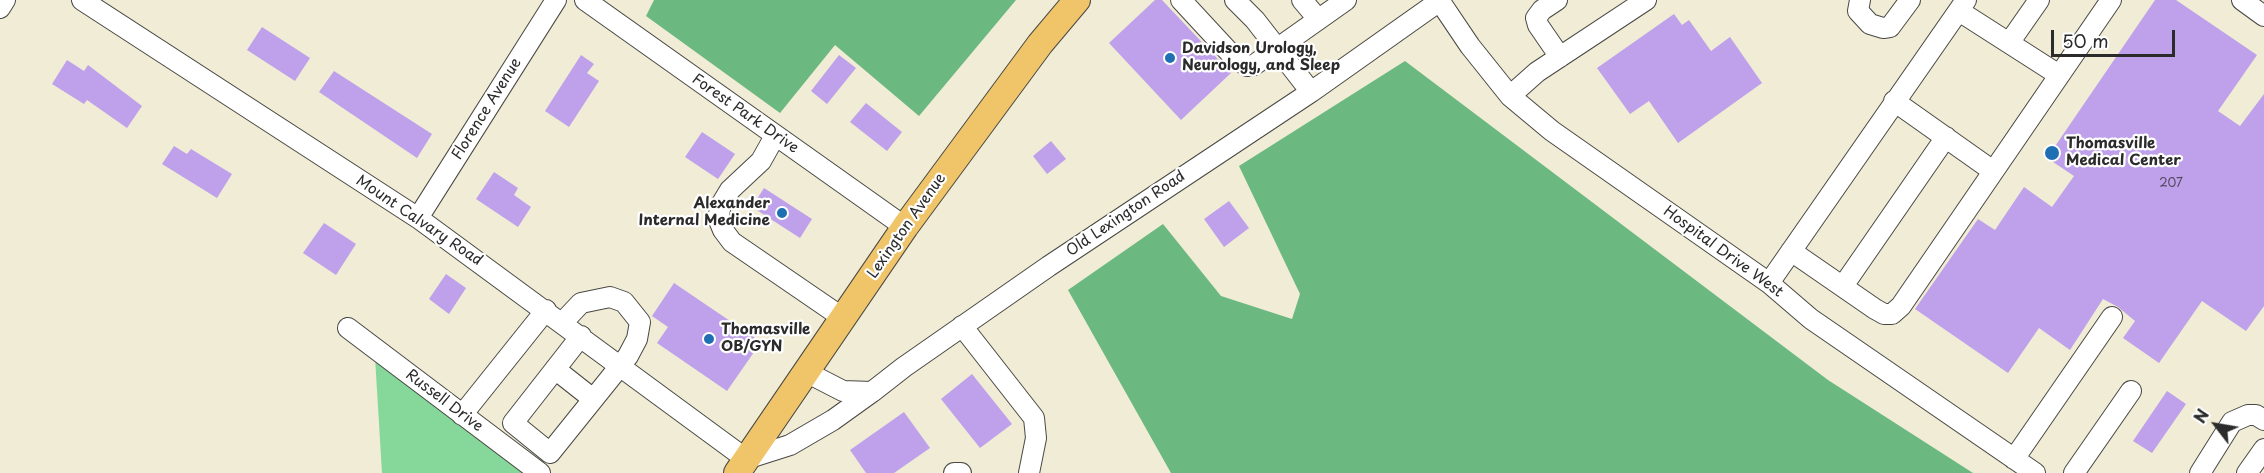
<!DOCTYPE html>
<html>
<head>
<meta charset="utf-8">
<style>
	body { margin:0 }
	#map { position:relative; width:2264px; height:473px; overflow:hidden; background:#f0ecd5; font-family:"Playpen Sans",sans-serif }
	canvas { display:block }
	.north { position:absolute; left:2186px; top:395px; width:60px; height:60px; -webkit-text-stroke:4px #fff; paint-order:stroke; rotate:301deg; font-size:16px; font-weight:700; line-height:24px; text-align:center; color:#2b2b2b }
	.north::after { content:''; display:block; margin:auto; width:21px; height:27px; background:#2b2b2b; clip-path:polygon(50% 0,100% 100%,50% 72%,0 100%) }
	.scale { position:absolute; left:2051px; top:30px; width:124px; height:27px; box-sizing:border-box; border:3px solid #2b2b2b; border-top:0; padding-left:8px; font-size:18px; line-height:21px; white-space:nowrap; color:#2b2b2b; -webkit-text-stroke:4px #fff; paint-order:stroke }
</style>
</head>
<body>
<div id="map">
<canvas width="2264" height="473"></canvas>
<div class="north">N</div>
<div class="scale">50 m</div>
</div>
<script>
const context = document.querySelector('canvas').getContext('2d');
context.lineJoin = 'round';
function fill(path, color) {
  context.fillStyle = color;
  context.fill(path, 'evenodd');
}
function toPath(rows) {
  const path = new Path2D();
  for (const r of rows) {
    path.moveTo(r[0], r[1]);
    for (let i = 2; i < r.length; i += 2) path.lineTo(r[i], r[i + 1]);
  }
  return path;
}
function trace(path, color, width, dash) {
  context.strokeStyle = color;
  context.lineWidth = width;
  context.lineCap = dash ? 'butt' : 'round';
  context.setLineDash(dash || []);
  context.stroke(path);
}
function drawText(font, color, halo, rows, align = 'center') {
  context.font = font + ' "Playpen Sans",sans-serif';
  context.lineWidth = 4.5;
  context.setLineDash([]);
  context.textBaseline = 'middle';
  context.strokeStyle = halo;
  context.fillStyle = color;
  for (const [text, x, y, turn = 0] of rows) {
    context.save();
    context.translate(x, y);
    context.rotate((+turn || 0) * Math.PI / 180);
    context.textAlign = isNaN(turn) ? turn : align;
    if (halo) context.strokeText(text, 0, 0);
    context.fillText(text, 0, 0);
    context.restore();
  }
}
const green = toPath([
	[375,357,525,473,382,473]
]);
const forest = toPath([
	[654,0,1016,0,919,116,835,45,780,113,646,16],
	[1405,61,1828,380,1973,473,1171,473,1068,290,1163,224,1221,296,1292,319,1300,294,1239,166]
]);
const building = toPath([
	[1155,0,1162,0,1231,73,1181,120,1109,43],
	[2155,0,2176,0,2257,55,2218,111,2240,126,2264,94,2264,306,2246,331,2202,301,2159,363,2123,338,2135,321,2118,307,2103,299,2070,350,2039,328,2008,373,1915,309,1978,219,1995,230,2024,187,2052,207,2074,176,2047,158],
	[1674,14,1682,25,1689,20,1711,51,1730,37,1762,83,1678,143,1649,101,1630,114,1597,68],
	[262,27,310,58,295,81,247,50],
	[581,55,594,64,587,73,599,81,569,127,545,111],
	[839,55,856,68,827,104,811,91],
	[67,60,84,71,88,65,142,106,127,128,87,100,84,104,52,84],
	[334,71,432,134,417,158,319,92],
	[866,103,902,132,887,151,850,122],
	[702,132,735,154,718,179,685,157],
	[1051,141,1066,159,1047,174,1033,156],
	[174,146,187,154,191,149,232,174,217,198,162,164],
	[494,172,518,188,514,195,531,207,518,227,476,199],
	[764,188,812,219,800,238,752,207],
	[1229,201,1249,228,1224,247,1204,219],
	[324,223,356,244,336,275,303,253],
	[446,274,466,288,449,314,429,299],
	[674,283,761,342,727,391,657,343,668,327,652,316],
	[972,374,1012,424,980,448,941,399],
	[2167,391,2186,404,2152,453,2133,441],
	[904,412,930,448,894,473,866,473,850,450]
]);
const minor = toPath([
	[82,0,418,218,746,459,790,445,833,420,872,392],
	[585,0,905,227],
	[1181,0,1231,54,1247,66,1254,65,1346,0],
	[1235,0,1255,20,1311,92],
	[1302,0,1318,19],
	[1439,0,1470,46,1510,96,1552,131,1769,283,1811,319,2035,473],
	[1557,0,1542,10,1536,18,1538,25,1560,57],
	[1860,0,1858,11,1870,24,1883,28,1890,27,1910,0],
	[2242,0,2264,16],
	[0,8,5,0],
	[1959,11,2059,75],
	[2009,43,2039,0],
	[1510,96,1537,72,1646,0],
	[1894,101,1993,171],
	[775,136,761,161,730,190,721,205,718,218,723,230,732,242,843,318],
	[418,218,556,0],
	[1791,251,1875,309,1884,314,1892,314,1901,306,2111,0],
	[1769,283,1966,0],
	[1843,286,1946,137],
	[563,322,581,303,610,297,624,302,640,322,637,339,628,356,550,453,513,423,581,336],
	[962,326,1034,418,1036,438,1029,473],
	[348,328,540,473],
	[555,369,593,399],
	[806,372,843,391,872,392,904,367,1049,266,1311,92,1441,0],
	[462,415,546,310],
	[2014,459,2112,317],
	[954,473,961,473],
	[2074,473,2131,391],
	[2200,473,2232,422,2248,415,2256,415,2264,420],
	[2247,473,2264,449]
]);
const major = toPath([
	[737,473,905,227,1040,44,1077,0]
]);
const markers = [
	[1170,58,6,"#1f6fb2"],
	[2052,153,8,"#1f6fb2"],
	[782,213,6,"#1f6fb2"],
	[709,339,6,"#1f6fb2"]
];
const numberNames = [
	["207",2171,184]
];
const poiNames = [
	["Davidson Urology,",1182,49],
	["Neurology, and Sleep",1182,66],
	["Thomasville",2066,144],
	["Medical Center",2066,161],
	["Alexander",770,204,"right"],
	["Internal Medicine",770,221,"right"],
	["Thomasville",721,330],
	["OB/GYN",721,347]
];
const streetNames = [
	["Florence Avenue",487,109,-58],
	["Forest Park Drive",745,114,35],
	["Old Lexington Road",1126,214,-34],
	["Mount Calvary Road",419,221,34],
	["Lexington Avenue",907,226,-55],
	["Hospital Drive West",1723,252,36],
	["Russell Drive",444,401,37]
];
fill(green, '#85d899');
fill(forest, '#6cb881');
fill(building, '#bea1ea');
trace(minor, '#494844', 22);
trace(major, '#494844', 28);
trace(minor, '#fff', 20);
trace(major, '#f0c469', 26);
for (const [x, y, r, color] of markers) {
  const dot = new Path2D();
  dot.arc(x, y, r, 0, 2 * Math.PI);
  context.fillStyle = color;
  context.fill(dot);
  trace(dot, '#fff', 2);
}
drawText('12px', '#50485b', null, numberNames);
drawText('bold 15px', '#2b2b2b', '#fff', poiNames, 'left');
drawText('15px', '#2b2b2b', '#fff', streetNames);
</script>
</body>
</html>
